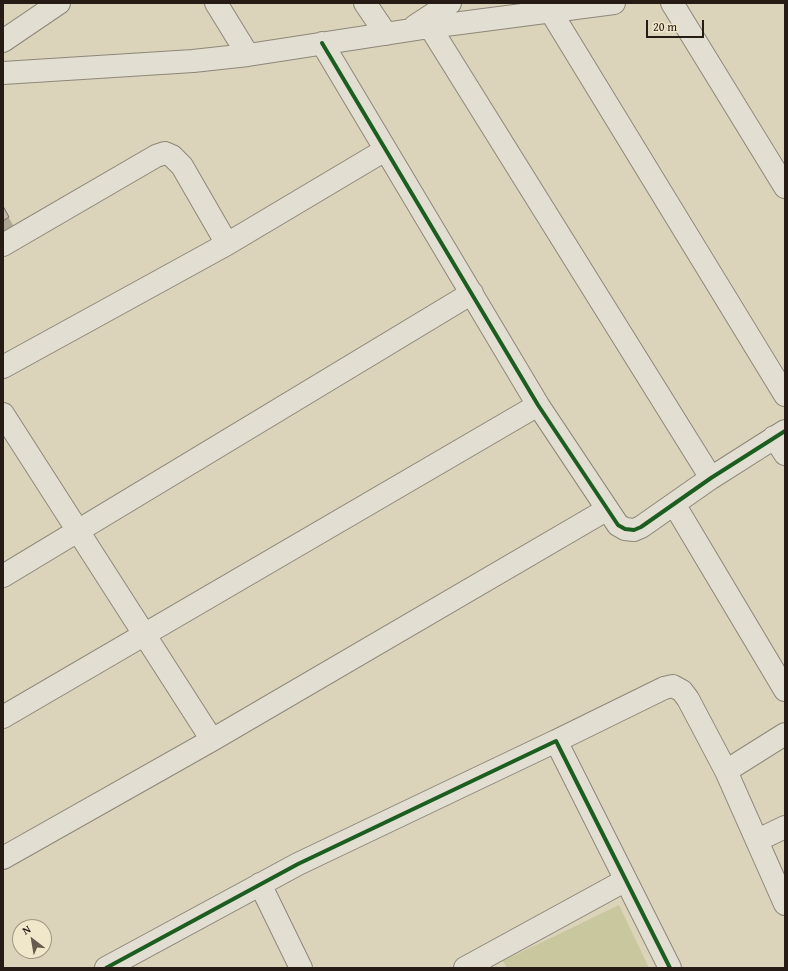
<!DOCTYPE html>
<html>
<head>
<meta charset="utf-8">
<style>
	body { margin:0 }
	#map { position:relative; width:788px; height:971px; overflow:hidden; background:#dbd3ba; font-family:"Gentium Book Plus",serif }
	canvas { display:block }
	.frame { position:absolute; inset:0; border:4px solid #261b15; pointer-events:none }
	.north { position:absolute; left:12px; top:919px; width:40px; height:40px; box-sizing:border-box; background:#f0e6ca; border:1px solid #9f9582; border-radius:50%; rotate:329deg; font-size:11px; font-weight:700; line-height:16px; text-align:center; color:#261b15 }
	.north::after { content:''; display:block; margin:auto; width:14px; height:18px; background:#655b4f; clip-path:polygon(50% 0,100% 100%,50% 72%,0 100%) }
	.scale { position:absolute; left:646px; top:20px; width:58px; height:18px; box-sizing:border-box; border:2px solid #261b15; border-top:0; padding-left:5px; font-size:12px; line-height:14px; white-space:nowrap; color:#261b15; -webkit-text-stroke:3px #f0e6ca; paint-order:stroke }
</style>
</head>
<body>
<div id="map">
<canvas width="788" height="971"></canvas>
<div class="frame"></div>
<div class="north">N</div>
<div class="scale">20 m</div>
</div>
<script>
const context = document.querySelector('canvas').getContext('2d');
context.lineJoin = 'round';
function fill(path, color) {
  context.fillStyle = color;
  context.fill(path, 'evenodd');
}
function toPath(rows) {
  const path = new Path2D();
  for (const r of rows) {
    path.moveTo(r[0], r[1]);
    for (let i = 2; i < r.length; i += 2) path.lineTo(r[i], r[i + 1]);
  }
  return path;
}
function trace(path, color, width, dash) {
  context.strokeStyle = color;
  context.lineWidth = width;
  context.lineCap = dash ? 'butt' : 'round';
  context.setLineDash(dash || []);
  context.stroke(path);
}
const green = toPath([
	[619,905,649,968,507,968,503,961]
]);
const shadow = toPath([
	[3,207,14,227,3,234]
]);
const building = toPath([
	[3,206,9,217,3,221,3,206]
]);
const minor = toPath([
	[216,3,248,55],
	[365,3,386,34],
	[672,3,785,187],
	[551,12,785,395],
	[415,26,450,3],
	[430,27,711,478],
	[3,41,59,3],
	[322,43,538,405,618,525,625,529,634,530,641,527,711,478,785,431],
	[3,73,193,61,248,55,430,27,614,3],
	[3,245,156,156,165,153,172,156,182,166,227,244],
	[3,367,227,244,385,150],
	[3,414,212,740],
	[774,437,785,454],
	[674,504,785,690],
	[3,576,472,293],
	[3,717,538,405],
	[556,741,664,688,673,686,682,691,688,699,726,771,785,904],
	[726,771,785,734],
	[758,840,785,827],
	[3,858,212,740,606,510],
	[260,884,301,968],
	[106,968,298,864,556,741,670,968],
	[465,968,626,880]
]);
const cycleway = toPath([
	[322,43,538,405,618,525,625,529,634,530,641,527,711,478,785,431],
	[106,968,298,864,556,741,670,968]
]);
fill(green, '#c9c79d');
fill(shadow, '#0003');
fill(building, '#c9baab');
trace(building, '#746f63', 1);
trace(minor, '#8d8779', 24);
trace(minor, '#e3ded2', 22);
trace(cycleway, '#1b5e20', 4);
</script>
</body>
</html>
